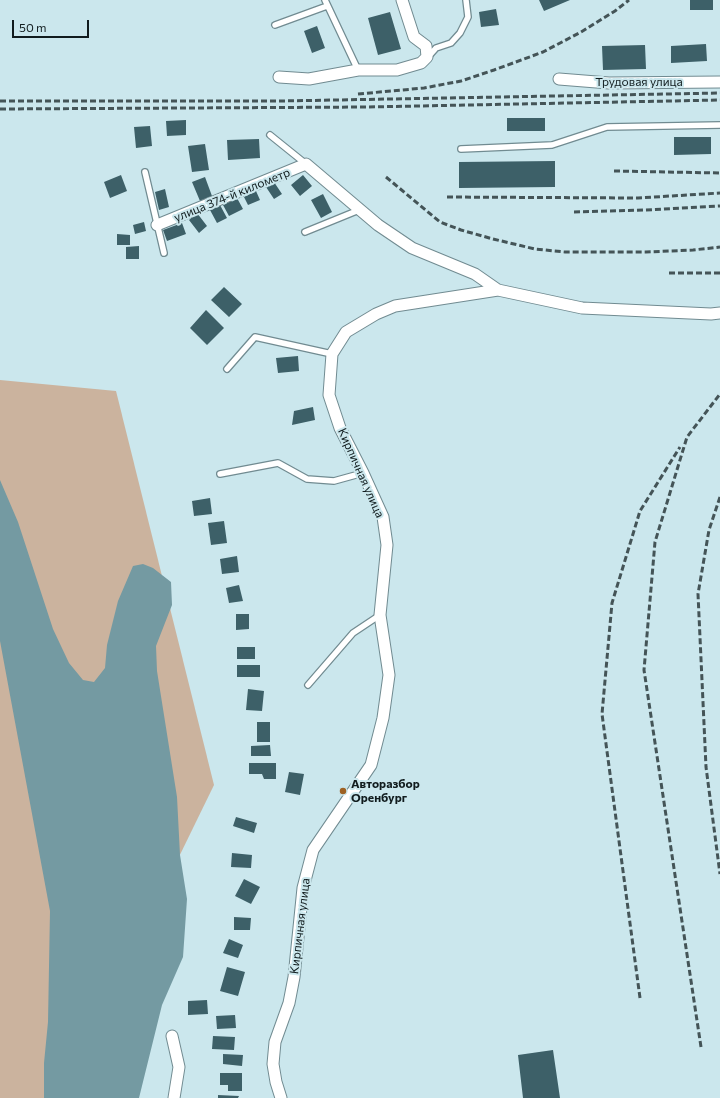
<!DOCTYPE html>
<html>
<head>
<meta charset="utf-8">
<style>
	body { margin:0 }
	#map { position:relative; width:720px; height:1098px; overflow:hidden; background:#cbe7ed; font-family:Commissioner,sans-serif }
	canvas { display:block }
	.scale { position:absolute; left:12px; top:20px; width:77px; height:18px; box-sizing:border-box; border:2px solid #111c1e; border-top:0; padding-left:5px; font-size:12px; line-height:14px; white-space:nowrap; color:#111c1e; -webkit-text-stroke:3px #cbe7ed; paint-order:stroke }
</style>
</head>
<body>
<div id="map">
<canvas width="720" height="1098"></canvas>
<div class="scale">50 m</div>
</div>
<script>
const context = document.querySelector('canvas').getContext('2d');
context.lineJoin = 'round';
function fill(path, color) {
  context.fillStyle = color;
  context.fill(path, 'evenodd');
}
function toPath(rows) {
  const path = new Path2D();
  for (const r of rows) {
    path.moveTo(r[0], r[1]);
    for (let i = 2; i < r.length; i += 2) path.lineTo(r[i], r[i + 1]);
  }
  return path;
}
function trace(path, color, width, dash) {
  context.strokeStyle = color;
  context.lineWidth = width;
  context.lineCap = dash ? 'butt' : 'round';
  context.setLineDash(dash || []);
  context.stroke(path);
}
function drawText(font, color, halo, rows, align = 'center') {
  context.font = font + ' Commissioner,sans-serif';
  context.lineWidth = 4;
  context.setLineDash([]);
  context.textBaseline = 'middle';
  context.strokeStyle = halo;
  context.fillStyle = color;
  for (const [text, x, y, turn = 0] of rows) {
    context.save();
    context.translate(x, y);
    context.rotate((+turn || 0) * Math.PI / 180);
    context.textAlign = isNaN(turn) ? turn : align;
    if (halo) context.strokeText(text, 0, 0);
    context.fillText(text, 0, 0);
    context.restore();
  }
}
const green = toPath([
	[0,380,116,391,214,785,94,1031,49,1098,0,1098]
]);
const water = toPath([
	[0,480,18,522,53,629,69,663,83,680,94,682,105,668,107,645,118,601,133,566,143,564,153,568,171,582,172,605,156,646,157,671,177,797,180,855,187,899,183,957,162,1005,139,1098,44,1098,44,1063,48,1022,50,911,0,641]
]);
const building = toPath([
	[539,0,570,0,544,11],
	[690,0,713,0,713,10,690,10],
	[496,9,499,25,481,27,479,12],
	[390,12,401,49,378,55,368,18],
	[317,26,325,48,312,53,304,31],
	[706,44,707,61,671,63,671,46],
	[645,45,646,69,603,70,602,46],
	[507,118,545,118,545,131,507,131],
	[186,120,186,135,167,136,166,121],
	[150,126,152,146,136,148,134,127],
	[674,137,711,137,711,154,674,155],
	[259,139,260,158,228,160,227,140],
	[205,144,209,170,192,172,188,146],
	[555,161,555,187,459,188,459,162],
	[121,175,127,191,110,198,104,182],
	[303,175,312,186,300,196,291,185],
	[205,177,212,196,200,201,192,182],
	[274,182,282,194,274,199,266,187],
	[165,189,169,207,159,210,155,192],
	[256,191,260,200,248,205,244,197],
	[323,194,332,212,321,218,311,200],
	[237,198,243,209,229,216,223,205],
	[220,205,227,218,217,223,210,210],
	[197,213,207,226,199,233,189,220],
	[144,222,146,231,135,234,133,225],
	[182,223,186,234,167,241,163,230],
	[117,234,130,235,130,245,117,245],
	[139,246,139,259,126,259,126,247],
	[224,287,242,304,229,317,211,300],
	[206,310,224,328,207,345,190,328],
	[298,356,299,371,278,373,276,358],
	[313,407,315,420,292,425,294,411],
	[210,498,212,514,194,516,192,501],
	[224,521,227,543,211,545,208,523],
	[237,556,239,572,222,574,220,559],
	[239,585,243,601,229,603,226,588],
	[236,614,249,614,249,629,236,630],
	[237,647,255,647,255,659,237,659],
	[237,665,260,665,260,677,237,677],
	[248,689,264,691,262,711,246,710],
	[257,722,270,722,270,742,257,742],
	[270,745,271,756,251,756,251,746],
	[249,763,276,763,276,779,264,779,262,774,249,774],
	[289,772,304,774,300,795,285,792],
	[236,817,257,823,254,833,233,826],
	[232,853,252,855,251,868,231,867],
	[244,879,260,887,251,904,235,896],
	[234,917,251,918,250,930,234,930],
	[229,939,243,945,238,958,223,953],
	[227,967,245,972,238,996,220,991],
	[207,1000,208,1014,188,1015,188,1001],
	[235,1015,236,1028,217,1029,216,1016],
	[213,1036,235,1037,234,1050,212,1049],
	[553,1050,560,1098,523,1098,518,1055],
	[223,1054,243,1055,242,1066,223,1064],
	[220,1073,242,1073,242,1091,228,1091,228,1085,220,1085],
	[218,1095,239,1096,238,1098,218,1098]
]);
const service = toPath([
	[325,0,358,70],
	[275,25,327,6],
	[428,57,436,48,451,43,460,33,468,17,466,0],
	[270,135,306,164],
	[461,149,552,145,607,127,720,125],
	[145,172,164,253],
	[305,232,359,210],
	[227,369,255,337,332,354],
	[220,474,278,463,307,479,334,481,363,473],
	[308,685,353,633,380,615]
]);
const minor = toPath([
	[279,77,309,79,358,70,397,70,421,63,427,57,426,46,414,37,402,0],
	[559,79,609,83,720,82],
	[157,225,306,164,378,225,412,248,475,274,498,290,582,308,711,314,720,313],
	[172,1036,179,1067,174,1098],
	[281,1098,276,1082,273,1064,275,1042,289,1003,294,977,303,888,313,850,371,765,383,718,389,675,380,615,387,545,383,517,363,473,340,428,329,395,332,354,346,332,376,314,395,306,498,290]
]);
const rail = toPath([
	[358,94,424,88,461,81,494,70,543,52,581,32,615,11,629,0],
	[0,101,281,101,720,93],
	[0,109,368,107,720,100],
	[614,171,720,173],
	[386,177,440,222,461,230,493,239,535,249,565,252,646,252,693,250,720,247],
	[447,197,638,198,720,193],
	[574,212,646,210,720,206],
	[669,273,720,273],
	[720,497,709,530,698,594,706,767,720,874],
	[640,998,602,714,612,603,640,511,680,447],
	[701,1047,644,670,655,542,687,437,720,394]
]);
const markers = [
	[343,791,4,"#9e6224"]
];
const streetNames = [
	["Трудовая улица",639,82],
	["улица 374-й километр",232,195,-22],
	["Кирпичная улица",361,473,66],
	["Кирпичная улица",300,926,-83]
];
const poiNames = [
	["Авторазбор",351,784],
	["Оренбург",351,798]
];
fill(green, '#cbb39e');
fill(water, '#749aa2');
fill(building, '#3d6068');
trace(service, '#718b91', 8);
trace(minor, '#718b91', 13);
trace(service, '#fff', 5.5);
trace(minor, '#fff', 11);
trace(rail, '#445457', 3, [6, 3]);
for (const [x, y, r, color] of markers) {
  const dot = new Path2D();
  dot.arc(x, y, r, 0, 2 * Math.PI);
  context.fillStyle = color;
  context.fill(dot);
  trace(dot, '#cbe7ed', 1.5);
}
drawText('12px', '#111c1e', '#cbe7ed', streetNames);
drawText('bold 12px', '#111c1e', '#cbe7ed', poiNames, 'left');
</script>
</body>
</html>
